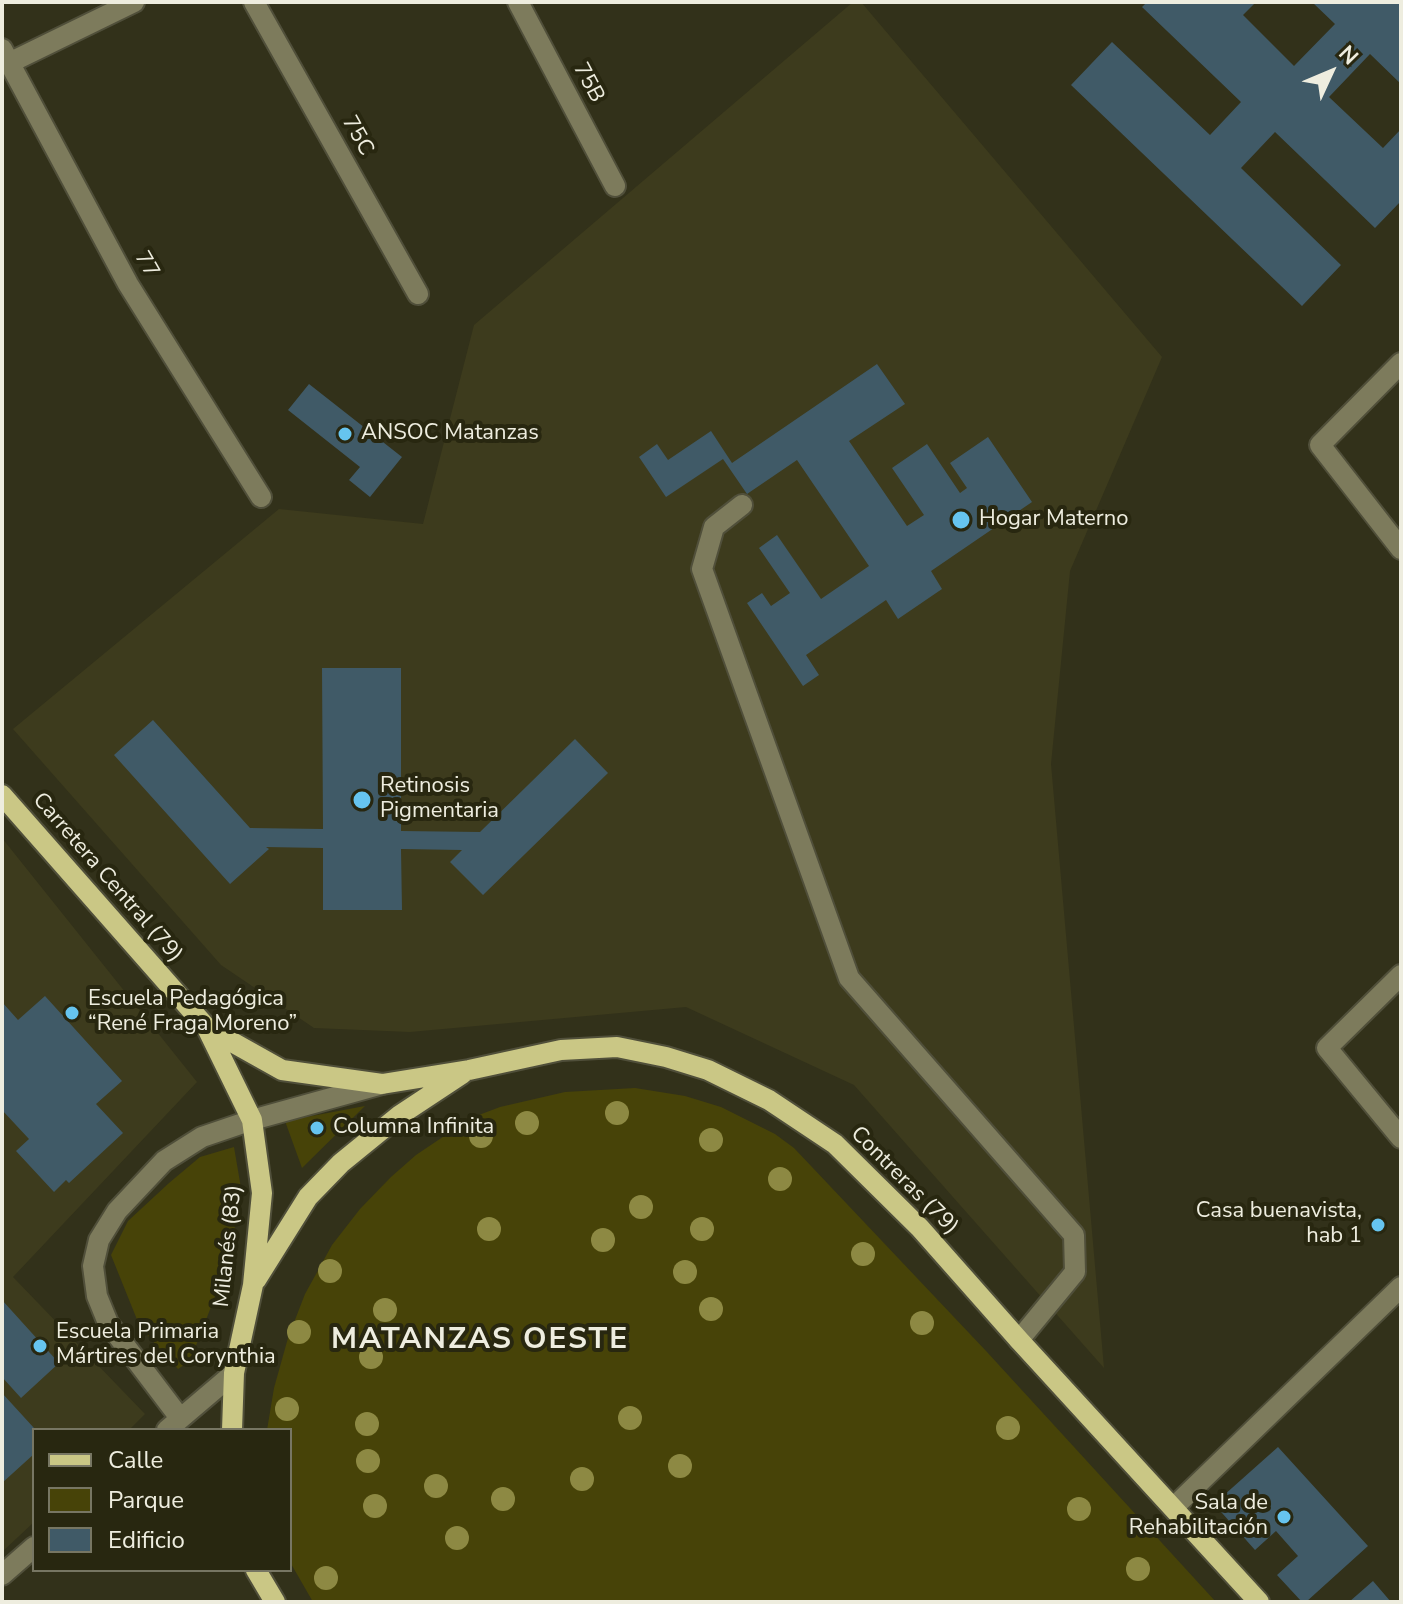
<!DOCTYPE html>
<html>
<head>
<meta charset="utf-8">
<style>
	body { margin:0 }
	#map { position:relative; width:1403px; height:1604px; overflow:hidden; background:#32311a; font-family:"Nunito Sans",sans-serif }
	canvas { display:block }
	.frame { position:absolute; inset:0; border:4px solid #eeeddf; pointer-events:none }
	.legend { position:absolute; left:32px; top:1428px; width:260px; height:144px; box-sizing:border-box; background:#282710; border:2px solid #777663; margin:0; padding:10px 14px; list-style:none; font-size:24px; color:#eeeddf }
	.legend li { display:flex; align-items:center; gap:16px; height:40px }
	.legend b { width:40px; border:2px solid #777663 }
	.north { position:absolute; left:1291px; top:32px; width:80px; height:80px; -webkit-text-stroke:6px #282710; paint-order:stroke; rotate:46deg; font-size:22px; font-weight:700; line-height:32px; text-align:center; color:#eeeddf }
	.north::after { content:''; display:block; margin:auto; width:28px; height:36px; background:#eeeddf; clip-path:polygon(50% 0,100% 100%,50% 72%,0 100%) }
</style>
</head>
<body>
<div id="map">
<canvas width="1403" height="1604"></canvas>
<div class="frame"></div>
<ul class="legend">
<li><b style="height:10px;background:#cac785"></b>Calle</li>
<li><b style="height:22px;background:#474308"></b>Parque</li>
<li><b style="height:22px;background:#405a67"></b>Edificio</li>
</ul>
<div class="north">N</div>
</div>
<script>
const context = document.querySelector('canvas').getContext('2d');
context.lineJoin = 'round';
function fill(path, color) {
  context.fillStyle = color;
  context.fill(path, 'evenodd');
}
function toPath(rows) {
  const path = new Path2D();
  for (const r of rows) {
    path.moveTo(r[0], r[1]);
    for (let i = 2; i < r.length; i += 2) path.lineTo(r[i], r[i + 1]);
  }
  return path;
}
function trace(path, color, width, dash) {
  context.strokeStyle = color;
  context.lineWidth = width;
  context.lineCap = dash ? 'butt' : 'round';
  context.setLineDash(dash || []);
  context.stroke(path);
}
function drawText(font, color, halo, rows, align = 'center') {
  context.font = font + ' "Nunito Sans",sans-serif';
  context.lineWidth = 8;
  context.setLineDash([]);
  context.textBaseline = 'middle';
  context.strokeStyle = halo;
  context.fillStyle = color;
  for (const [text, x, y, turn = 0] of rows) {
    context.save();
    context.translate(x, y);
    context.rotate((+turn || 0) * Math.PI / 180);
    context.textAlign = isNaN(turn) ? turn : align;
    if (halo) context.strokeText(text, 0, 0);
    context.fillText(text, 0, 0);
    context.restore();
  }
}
const built = toPath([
	[853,2,861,2,1162,357,1070,571,1051,764,1104,1368,854,1085,686,1007,410,1032,314,1028,221,965,13,729,279,509,423,524,474,325],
	[2,838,197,1082,13,1277,145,1414,129,1430,34,1430,34,1522,2,1552]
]);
const green = toPath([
	[635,1088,685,1096,721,1107,775,1134,794,1148,987,1352,1216,1602,313,1602,290,1562,290,1430,267,1430,274,1388,288,1338,305,1294,332,1245,360,1209,391,1177,416,1155,471,1118,500,1107,565,1092],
	[365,1106,302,1168,285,1121],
	[234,1147,241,1188,230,1258,190,1361,178,1369,140,1327,111,1255,128,1221,169,1183,200,1157]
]);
const building = toPath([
	[1147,2,1256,2,1243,15,1294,66,1335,24,1312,2,1401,2,1401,84,1370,54,1329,97,1383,148,1401,129,1401,201,1375,228,1275,132,1241,168,1341,265,1302,306,1071,85,1112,42,1210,135,1241,102,1142,7],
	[877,364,905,404,849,441,907,526,924,515,892,468,927,444,960,493,967,488,950,463,988,437,1032,502,931,571,942,589,898,619,886,600,806,655,819,675,803,686,747,603,762,593,771,606,790,593,759,548,777,535,821,599,869,566,797,460,747,494,723,459,666,497,639,457,657,444,668,460,711,431,732,463],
	[309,384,402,457,370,497,349,480,360,467,288,410],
	[322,668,401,668,401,831,480,832,575,739,608,773,483,895,450,862,462,850,401,849,402,910,323,910,323,848,266,847,269,849,230,884,114,755,153,720,250,828,323,829],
	[45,996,122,1081,96,1104,123,1133,69,1183,66,1180,54,1192,16,1151,29,1139,2,1110,2,1002,18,1020],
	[2,1300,59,1363,21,1398,2,1377],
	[2,1393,34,1428,34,1454,2,1483],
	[1278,1447,1368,1546,1306,1602,1302,1602,1277,1575,1298,1556,1276,1531,1255,1550,1214,1504],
	[1373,1581,1391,1602,1349,1602]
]);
const minor = toPath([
	[254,2,418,294],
	[518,2,615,186],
	[2,49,128,284,261,497],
	[9,63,134,2],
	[1401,363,1320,445,1401,549],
	[742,505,714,527,702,569,849,978,1074,1235,1075,1272,1019,1340],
	[1401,975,1327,1048,1401,1138],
	[180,1418,108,1323,97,1296,93,1266,99,1240,117,1211,164,1161,202,1137,252,1120,382,1084],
	[167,1430,234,1373],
	[1174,1507,1401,1287],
	[2,1575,34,1547]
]);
const major = toPath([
	[2,795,207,1028,252,1120,262,1193,253,1285,234,1373,232,1430],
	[207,1028,282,1070,382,1084,469,1070,561,1050,617,1047,666,1057,708,1070,769,1100,835,1144,920,1228,1019,1340,1259,1602],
	[256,1280,308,1197,341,1163,400,1115,462,1074],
	[256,1570,275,1602]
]);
const trees = [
	[617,1113],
	[527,1123],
	[481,1136],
	[711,1140],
	[780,1179],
	[641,1207],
	[489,1229],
	[702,1229],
	[603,1240],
	[863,1254],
	[330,1271],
	[685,1272],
	[711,1309],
	[385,1310],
	[922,1323],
	[299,1332],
	[371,1357],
	[287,1409],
	[630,1418],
	[367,1424],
	[1008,1428],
	[368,1461],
	[680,1466],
	[582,1479],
	[436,1486],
	[503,1499],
	[375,1506],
	[1079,1509],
	[457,1538],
	[1138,1569],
	[326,1578]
];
const markers = [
	[345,434,8,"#66c4ef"],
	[961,520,10,"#66c4ef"],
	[362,800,10,"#66c4ef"],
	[72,1013,8,"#66c4ef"],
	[317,1128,8,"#66c4ef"],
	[1378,1225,8,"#66c4ef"],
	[40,1346,8,"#66c4ef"],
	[1284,1517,8,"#66c4ef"]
];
const streetNames = [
	["75B",588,83,62],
	["75C",357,136,61],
	["77",146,265,60],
	["Carretera Central (79)",107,878,49],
	["Contreras (79)",904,1181,45],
	["Milanés (83)",229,1246,-84]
];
const poiNames = [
	["ANSOC Matanzas",361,434],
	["Hogar Materno",979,520],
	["Retinosis",380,787],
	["Pigmentaria",380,812],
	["Escuela Pedagógica",88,1000],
	["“René Fraga Moreno”",88,1025],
	["Columna Infinita",333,1128],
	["Casa buenavista,",1362,1212,"right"],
	["hab 1",1362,1237,"right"],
	["Escuela Primaria",56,1333],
	["Mártires del Corynthia",56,1358],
	["Sala de",1268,1504,"right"],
	["Rehabilitación",1268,1529,"right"]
];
const districtNames = [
	["MATANZAS OESTE",480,1341]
];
fill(built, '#3d3b1d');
fill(green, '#474308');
fill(building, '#405a67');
trace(minor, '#504f3a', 24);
trace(major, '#504f3a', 24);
trace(minor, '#7d7b5c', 20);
trace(major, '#cac785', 20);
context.fillStyle = '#8d8943';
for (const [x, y] of trees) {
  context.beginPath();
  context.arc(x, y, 12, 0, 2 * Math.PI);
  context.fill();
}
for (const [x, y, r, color] of markers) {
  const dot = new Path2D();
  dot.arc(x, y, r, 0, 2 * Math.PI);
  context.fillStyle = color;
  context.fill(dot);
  trace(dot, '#282710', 3);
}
drawText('22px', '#eeeddf', '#282710', streetNames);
drawText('22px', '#eeeddf', '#282710', poiNames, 'left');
context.letterSpacing = '2px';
drawText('bold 30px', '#eeeddf', '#282710', districtNames);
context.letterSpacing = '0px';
</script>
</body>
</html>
